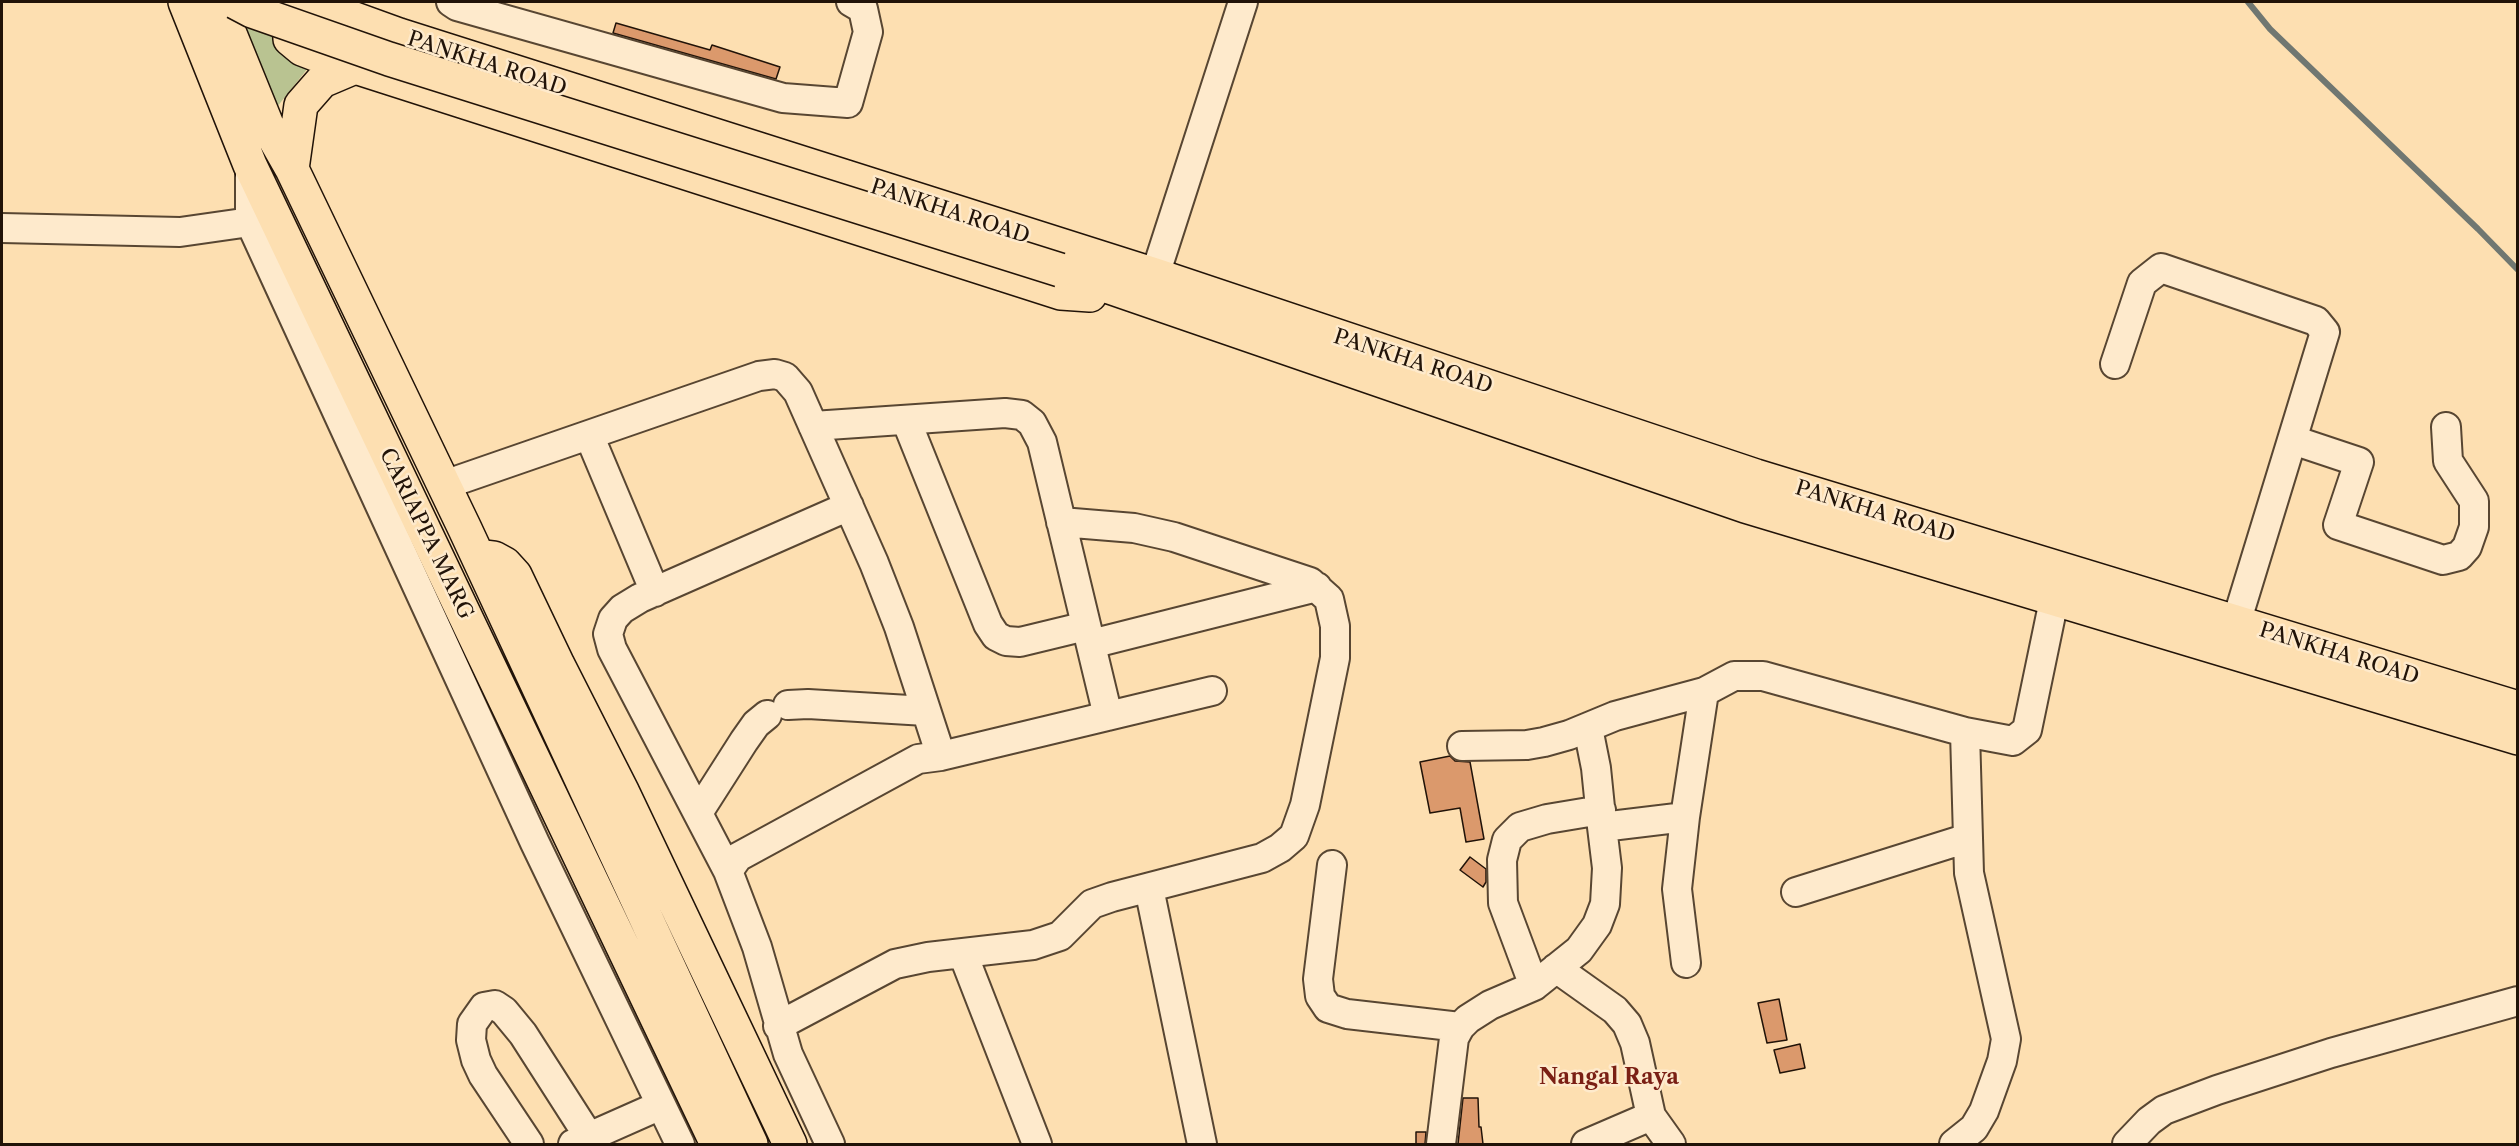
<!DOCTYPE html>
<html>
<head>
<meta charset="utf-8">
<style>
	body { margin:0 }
	#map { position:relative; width:2519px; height:1146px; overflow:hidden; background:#fddfb1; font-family:"Libre Caslon Text",serif }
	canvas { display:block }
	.frame { position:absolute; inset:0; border:3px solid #211308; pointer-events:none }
</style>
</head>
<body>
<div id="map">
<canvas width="2519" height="1146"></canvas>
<div class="frame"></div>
</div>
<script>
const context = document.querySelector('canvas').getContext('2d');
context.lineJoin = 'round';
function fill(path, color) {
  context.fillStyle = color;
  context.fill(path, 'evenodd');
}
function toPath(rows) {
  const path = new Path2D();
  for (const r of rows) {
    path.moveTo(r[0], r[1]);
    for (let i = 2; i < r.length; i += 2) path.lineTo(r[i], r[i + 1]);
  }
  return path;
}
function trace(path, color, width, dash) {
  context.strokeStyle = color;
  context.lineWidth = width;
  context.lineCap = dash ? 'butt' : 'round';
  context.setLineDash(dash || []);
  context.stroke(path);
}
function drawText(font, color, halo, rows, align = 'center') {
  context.font = font + ' "Libre Caslon Text",serif';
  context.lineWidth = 5;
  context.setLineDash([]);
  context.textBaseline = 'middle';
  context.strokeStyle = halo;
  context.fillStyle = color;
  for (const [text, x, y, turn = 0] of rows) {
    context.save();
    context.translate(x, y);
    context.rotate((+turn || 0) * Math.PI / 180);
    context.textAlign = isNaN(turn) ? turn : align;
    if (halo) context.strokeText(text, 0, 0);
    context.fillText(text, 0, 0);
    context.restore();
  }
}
const green = toPath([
	[228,2,286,2,312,63,273,112]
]);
const stream = toPath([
	[2248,2,2270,29,2478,229,2518,270]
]);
const building = toPath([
	[616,23,710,50,712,45,780,67,776,79,613,33,616,23],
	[1450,756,1455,761,1470,762,1484,839,1466,842,1460,808,1430,813,1420,762,1450,756],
	[1470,857,1486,869,1486,882,1483,887,1460,870,1470,857],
	[1779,999,1787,1040,1767,1043,1758,1003,1779,999],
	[1800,1044,1805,1068,1780,1073,1774,1050,1800,1044],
	[1463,1098,1478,1098,1479,1127,1481,1127,1483,1144,1458,1144,1463,1098],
	[1416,1132,1426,1132,1425,1144,1416,1144,1416,1132]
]);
const minor = toPath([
	[451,2,457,6,783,98,848,103,868,32,863,9,851,2],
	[250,165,250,222,535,843,680,1144],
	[2,228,180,232,250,222],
	[1155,275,1243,2],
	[2115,364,2142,283,2161,268,2316,321,2325,332,2236,623],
	[906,420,988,624,996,636,1006,641,1020,642,1086,626],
	[813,426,1005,413,1022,415,1032,423,1042,442,1108,716],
	[589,435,655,592],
	[2293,440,2359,462,2338,525,2443,560,2459,556,2467,547,2474,527,2474,501,2448,461,2446,427],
	[444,485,759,376,775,374,785,377,798,392,874,563,899,627,941,756],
	[1091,644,1317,587],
	[788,705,808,704,926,711],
	[1588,728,1596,768,1602,827],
	[1462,746,1527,745,1544,742,1569,735,1615,716,1704,692],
	[698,813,744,741,756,724,767,715],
	[1685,817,1677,889,1686,963],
	[1332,865,1318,979,1320,996,1328,1008,1347,1014,1460,1027],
	[728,871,738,857,918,759,941,756,1212,691],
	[1149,888,1202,1144],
	[1796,892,1968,838],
	[963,954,1037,1144],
	[1556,968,1615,1010,1627,1024,1635,1043,1651,1116,1671,1144],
	[1534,986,1503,903,1502,860,1507,840,1520,827,1547,819,1601,810],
	[778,1026,895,964,928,957,1033,945,1060,936,1092,904,1112,897,1262,858,1280,848,1294,836,1305,805,1335,658,1335,626,1329,599,1310,582,1174,537,1134,528,1061,522],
	[529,1144,483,1075,476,1060,471,1040,472,1024,484,1007,495,1005,504,1011,523,1034,589,1137],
	[573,1144,661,1105],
	[830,1144,788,1054,757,947,728,871,612,649,608,634,613,619,622,609,640,598,849,506],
	[1441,1144,1454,1038,1460,1027,1468,1019,1490,1005,1534,986,1579,950,1597,925,1605,904,1607,868,1602,827,1685,817,1704,692,1734,676,1763,676,1965,732],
	[1586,1144,1651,1116],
	[1954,1144,1974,1128,1984,1111,2002,1061,2006,1039,1969,873,1965,732,2013,741,2027,730,2054,600,2062,577],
	[2127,1144,2149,1121,2164,1110,2217,1090,2331,1053,2518,1001]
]);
const major = toPath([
	[185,2,250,165,717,1144],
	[217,2,267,125,292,169,465,529,751,1144],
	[308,2,399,35,1155,275,1756,476,2518,708],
	[298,7,289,17,290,39,302,49,315,54,1061,293,1090,295],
	[292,169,301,105,322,81,355,67],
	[1060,270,1745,506,2518,738],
	[478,556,494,558,505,564,515,575,558,665,623,793,790,1144]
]);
const majorBridge = toPath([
	[235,2,252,11,389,59,1060,270]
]);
const streetNames = [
	["PANKHA ROAD",487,64,18],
	["PANKHA ROAD",950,212,18],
	["PANKHA ROAD",1413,362,18],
	["PANKHA ROAD",1875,512,17],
	["CARIAPPA MARG",426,534,64],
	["PANKHA ROAD",2339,654,17]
];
const neighbourhoodNames = [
	["Nangal Raya",1609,1078]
];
fill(green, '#b9c391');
trace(stream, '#707771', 6);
fill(building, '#db996c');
trace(building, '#211308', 1.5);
trace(minor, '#584632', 32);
trace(major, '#211308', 36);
trace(minor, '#feeacc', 28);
trace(major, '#fddfb1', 33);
trace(majorBridge, '#211308', 36, []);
trace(majorBridge, '#fddfb1', 33);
drawText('21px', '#211308', '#feeacc', streetNames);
drawText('bold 22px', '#7a1f14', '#feeacc', neighbourhoodNames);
</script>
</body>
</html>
